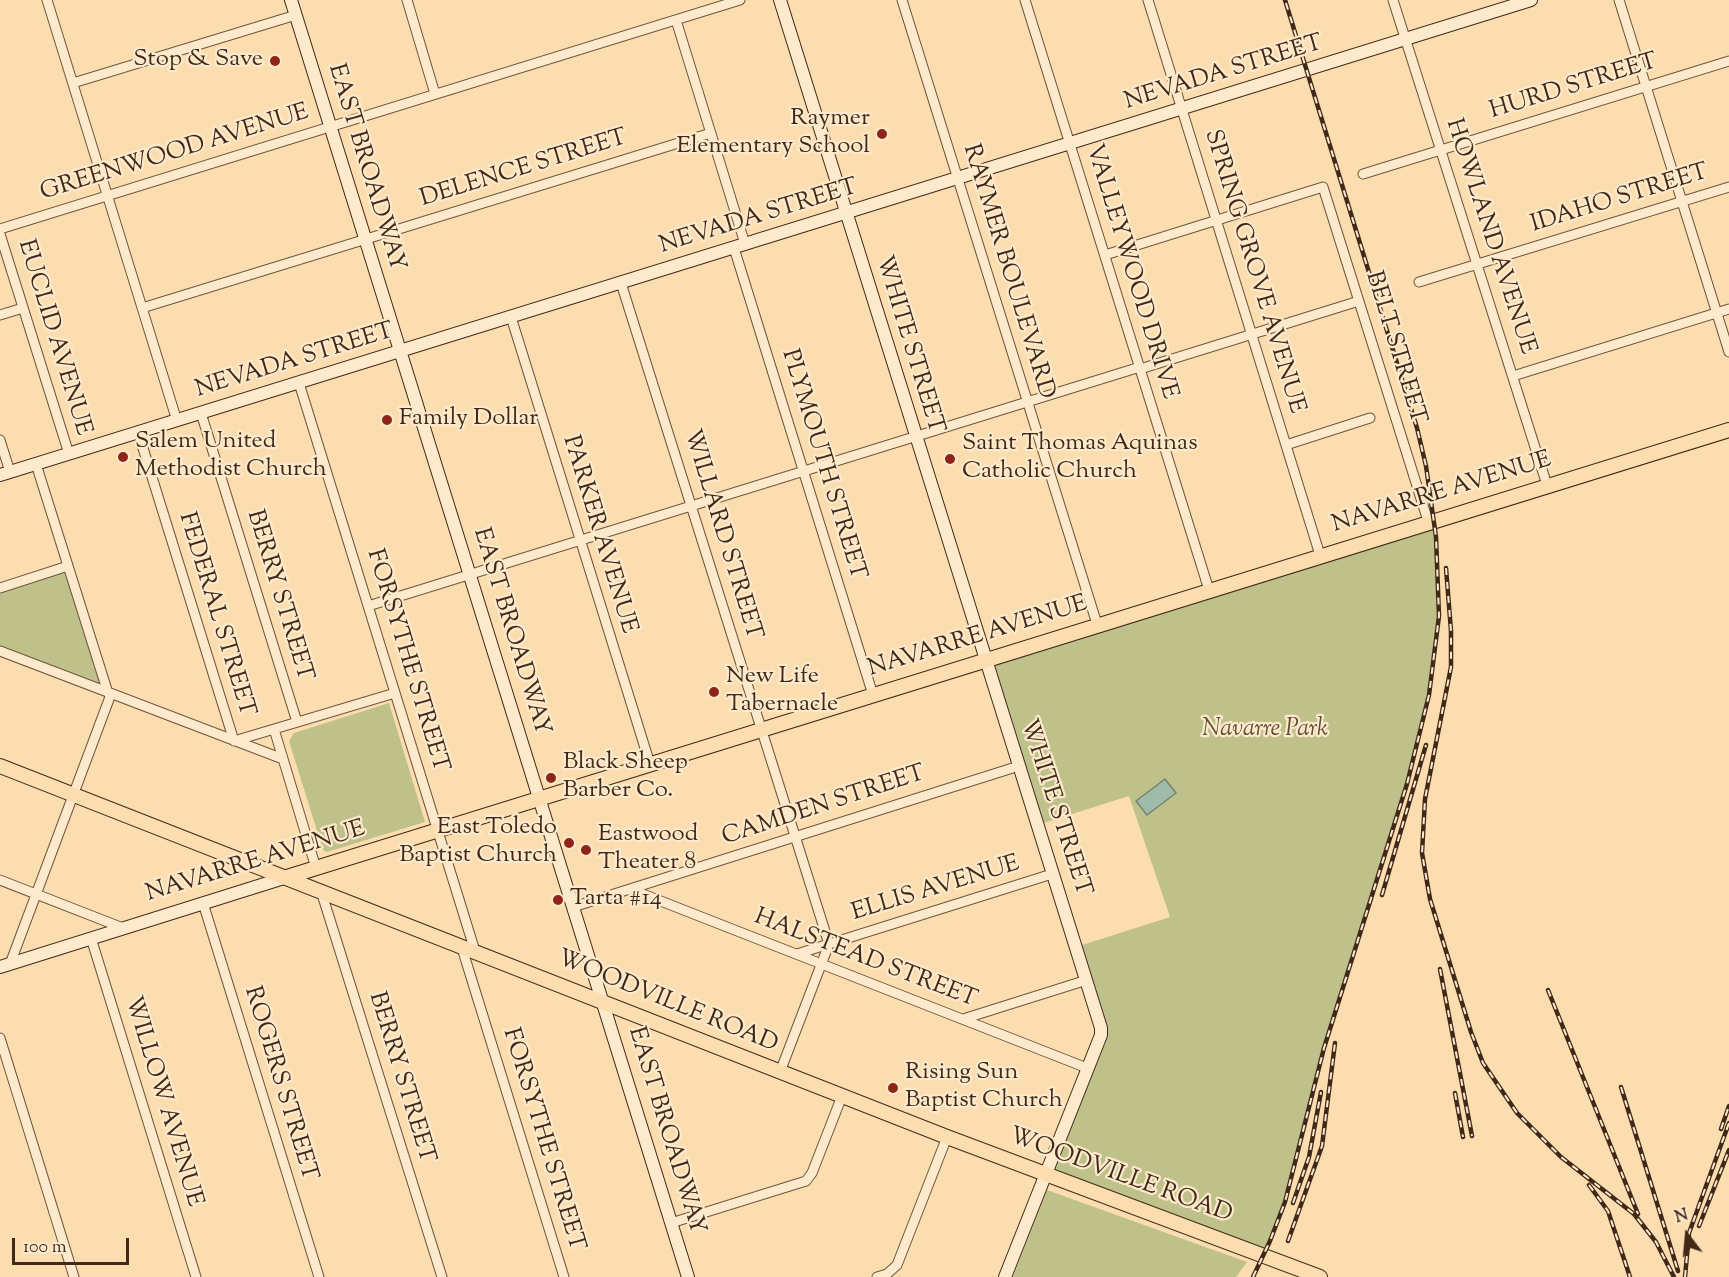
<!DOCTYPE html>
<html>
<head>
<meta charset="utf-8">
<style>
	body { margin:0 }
	#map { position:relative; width:1729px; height:1277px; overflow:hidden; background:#fcddaf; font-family:"Sorts Mill Goudy",serif }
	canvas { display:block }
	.north { position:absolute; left:1657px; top:1205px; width:60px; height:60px; -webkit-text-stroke:4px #fde9cb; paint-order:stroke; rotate:344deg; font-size:16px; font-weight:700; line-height:24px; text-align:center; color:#412919 }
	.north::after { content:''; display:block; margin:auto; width:21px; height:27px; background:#412919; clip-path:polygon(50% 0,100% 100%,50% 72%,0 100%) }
	.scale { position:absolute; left:12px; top:1238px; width:117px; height:27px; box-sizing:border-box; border:3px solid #412919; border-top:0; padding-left:8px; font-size:18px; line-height:21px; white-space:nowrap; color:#412919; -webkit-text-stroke:4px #fde9cb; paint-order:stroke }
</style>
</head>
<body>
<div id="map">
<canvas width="1729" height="1277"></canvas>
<div class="north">N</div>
<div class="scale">100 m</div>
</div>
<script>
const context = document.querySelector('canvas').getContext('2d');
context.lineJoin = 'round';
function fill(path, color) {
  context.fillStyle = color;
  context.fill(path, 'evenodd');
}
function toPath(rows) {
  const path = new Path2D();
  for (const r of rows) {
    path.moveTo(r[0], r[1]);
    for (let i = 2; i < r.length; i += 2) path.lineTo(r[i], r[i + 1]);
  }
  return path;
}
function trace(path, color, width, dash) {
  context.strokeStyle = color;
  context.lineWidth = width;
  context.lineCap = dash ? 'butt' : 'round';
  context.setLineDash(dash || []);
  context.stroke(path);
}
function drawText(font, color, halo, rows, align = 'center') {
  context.font = font + ' "Sorts Mill Goudy",serif';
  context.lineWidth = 4.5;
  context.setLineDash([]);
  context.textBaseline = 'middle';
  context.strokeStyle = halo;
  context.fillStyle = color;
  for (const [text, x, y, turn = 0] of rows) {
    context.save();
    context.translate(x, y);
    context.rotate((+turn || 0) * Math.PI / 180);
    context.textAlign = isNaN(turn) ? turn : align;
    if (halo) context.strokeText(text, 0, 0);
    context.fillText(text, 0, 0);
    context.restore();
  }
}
const green = toPath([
	[1434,520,1439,616,1429,695,1407,784,1324,1048,1285,1202,1264,1255,1046,1174,1100,1035,1076,947,1170,917,1129,796,1037,825,985,660],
	[65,572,100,684,0,646,0,592],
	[389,703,425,822,327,852,323,850,289,741,294,733],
	[1047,1190,1247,1262,1236,1277,1013,1277]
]);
const water = toPath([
	[1165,779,1176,793,1147,815,1136,801,1165,779]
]);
const street = toPath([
	[47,0,177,421],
	[407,0,435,94],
	[902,0,1097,624],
	[1025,0,1209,590],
	[1148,0,1320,555],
	[1393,0,1547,485],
	[1619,0,1729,352],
	[676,20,745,244],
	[73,83,296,15],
	[1363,174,1729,61],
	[0,229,740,0],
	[0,234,69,454],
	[734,248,873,695],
	[1105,255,1323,187,1428,521],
	[1419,282,1729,187],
	[621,283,829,944,780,1072],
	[142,308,711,133],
	[0,315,23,308],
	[511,317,650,764],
	[1140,369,1359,301],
	[1513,376,1729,309],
	[299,383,475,951],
	[201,413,297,722],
	[138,432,234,741],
	[0,440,10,472],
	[1286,445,1370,418],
	[36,464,108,693],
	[0,588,68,566],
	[368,606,1140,367],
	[0,651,283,759],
	[274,729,316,868],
	[234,741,395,693],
	[0,880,123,928],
	[630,889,1087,1068],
	[321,891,442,1277],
	[203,903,319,1277],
	[573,907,1019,766],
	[91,938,196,1277],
	[461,945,564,1277],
	[797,954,1052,874],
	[10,964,111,694],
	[963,1019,1087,980],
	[0,1038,74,1277],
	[671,1223,806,1181,812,1173,842,1096],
	[877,1277,887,1274,897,1265,947,1137]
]);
const secondary = toPath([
	[291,0,688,1277],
	[780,0,1101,1028,1101,1035,1005,1277],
	[0,475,1531,0],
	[0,967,287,877]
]);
const primary = toPath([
	[0,766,947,1137,1320,1277],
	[287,877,1729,430]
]);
const rail = toPath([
	[1446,568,1451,631,1451,667,1425,799,1422,853,1430,899,1471,1032,1483,1063,1517,1113,1561,1157,1634,1214,1656,1242,1674,1277],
	[1382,895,1426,745],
	[1440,969,1472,1136],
	[1548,990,1638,1214],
	[1621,1087,1678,1271],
	[1455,1093,1463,1137],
	[1721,1129,1729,1106],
	[1589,1185,1608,1211,1630,1277],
	[1293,1203,1309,1157,1321,1092],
	[1699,1226,1729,1150],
	[1288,1241,1322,1146,1335,1043],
	[1253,1277,1270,1241,1285,1202,1324,1048,1407,784,1429,695,1439,616,1436,537,1426,466,1417,428,1285,0],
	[1685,1277,1689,1233,1729,1123]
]);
const markers = [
	[275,61,6,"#8f2418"],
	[882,134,6,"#8f2418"],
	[387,420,6,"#8f2418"],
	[123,457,6,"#8f2418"],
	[950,459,6,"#8f2418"],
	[714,692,6,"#8f2418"],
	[551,778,6,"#8f2418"],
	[569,843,6,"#8f2418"],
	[586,850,6,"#8f2418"],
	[558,900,6,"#8f2418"],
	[893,1088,6,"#8f2418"]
];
const poiNames = [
	["Stop & Save",263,61,"right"],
	["Raymer",870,120,"right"],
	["Elementary School",870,148,"right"],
	["Family Dollar",399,420],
	["Salem United",135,443],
	["Methodist Church",135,471],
	["Saint Thomas Aquinas",962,445],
	["Catholic Church",962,473],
	["New Life",726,678],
	["Tabernacle",726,706],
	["Black Sheep",563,764],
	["Barber Co.",563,792],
	["East Toledo",557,829,"right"],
	["Baptist Church",557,857,"right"],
	["Eastwood",598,836],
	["Theater 8",598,864],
	["Tarta #14",570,900],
	["Rising Sun",905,1074],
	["Baptist Church",905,1102]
];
const streetNames = [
	["NEVADA STREET",1224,74,-17],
	["HURD STREET",1574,88,-17],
	["GREENWOOD AVENUE",175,154,-17],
	["EAST BROADWAY",365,168,73],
	["DELENCE STREET",524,170,-17],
	["IDAHO STREET",1620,200,-17],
	["NEVADA STREET",759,218,-17],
	["HOWLAND AVENUE",1489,237,72],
	["RAYMER BOULEVARD",1007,272,73],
	["VALLEYWOOD DRIVE",1130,272,73],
	["SPRING GROVE AVENUE",1253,272,73],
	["EUCLID AVENUE",53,338,73],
	["WHITE STREET",908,345,73],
	["BELT STREET",1394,348,73],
	["NEVADA STREET",295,362,-17],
	["PLYMOUTH STREET",822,465,73],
	["NAVARRE AVENUE",1442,494,-17],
	["PARKER AVENUE",598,535,73],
	["WILLARD STREET",721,535,73],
	["BERRY STREET",278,596,73],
	["FEDERAL STREET",215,615,73],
	["EAST BROADWAY",510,632,73],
	["NAVARRE AVENUE",978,638,-17],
	["FORSYTHE STREET",406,661,73],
	["CAMDEN STREET",824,807,-18],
	["WHITE STREET",1054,808,72],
	["NAVARRE AVENUE",256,863,-17],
	["ELLIS AVENUE",936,890,-17],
	["HALSTEAD STREET",865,960,21],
	["WOODVILLE ROAD",667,1003,22],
	["BERRY STREET",400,1078,73],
	["ROGERS STREET",279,1084,73],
	["WILLOW AVENUE",162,1102,73],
	["EAST BROADWAY",665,1131,73],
	["FORSYTHE STREET",542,1140,73],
	["WOODVILLE ROAD",1120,1177,20]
];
const parkNames = [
	["Navarre Park",1265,731]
];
fill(green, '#bfc18b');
fill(water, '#9fbcaa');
trace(water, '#798170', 1.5);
trace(street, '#70563e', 11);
trace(secondary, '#412919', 14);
trace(primary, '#412919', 16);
trace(street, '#fde9cb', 9);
trace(secondary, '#fde9cb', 12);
trace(primary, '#fcddaf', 14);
trace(rail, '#412919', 4.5);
trace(rail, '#fde9cb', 2, [7]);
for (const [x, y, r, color] of markers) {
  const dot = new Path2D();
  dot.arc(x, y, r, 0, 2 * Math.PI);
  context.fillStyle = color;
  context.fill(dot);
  trace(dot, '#fde9cb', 2);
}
drawText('24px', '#412919', '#fde9cb', poiNames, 'left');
drawText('24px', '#412919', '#fde9cb', streetNames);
drawText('italic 24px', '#604f36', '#fde9cb', parkNames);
</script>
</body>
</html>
